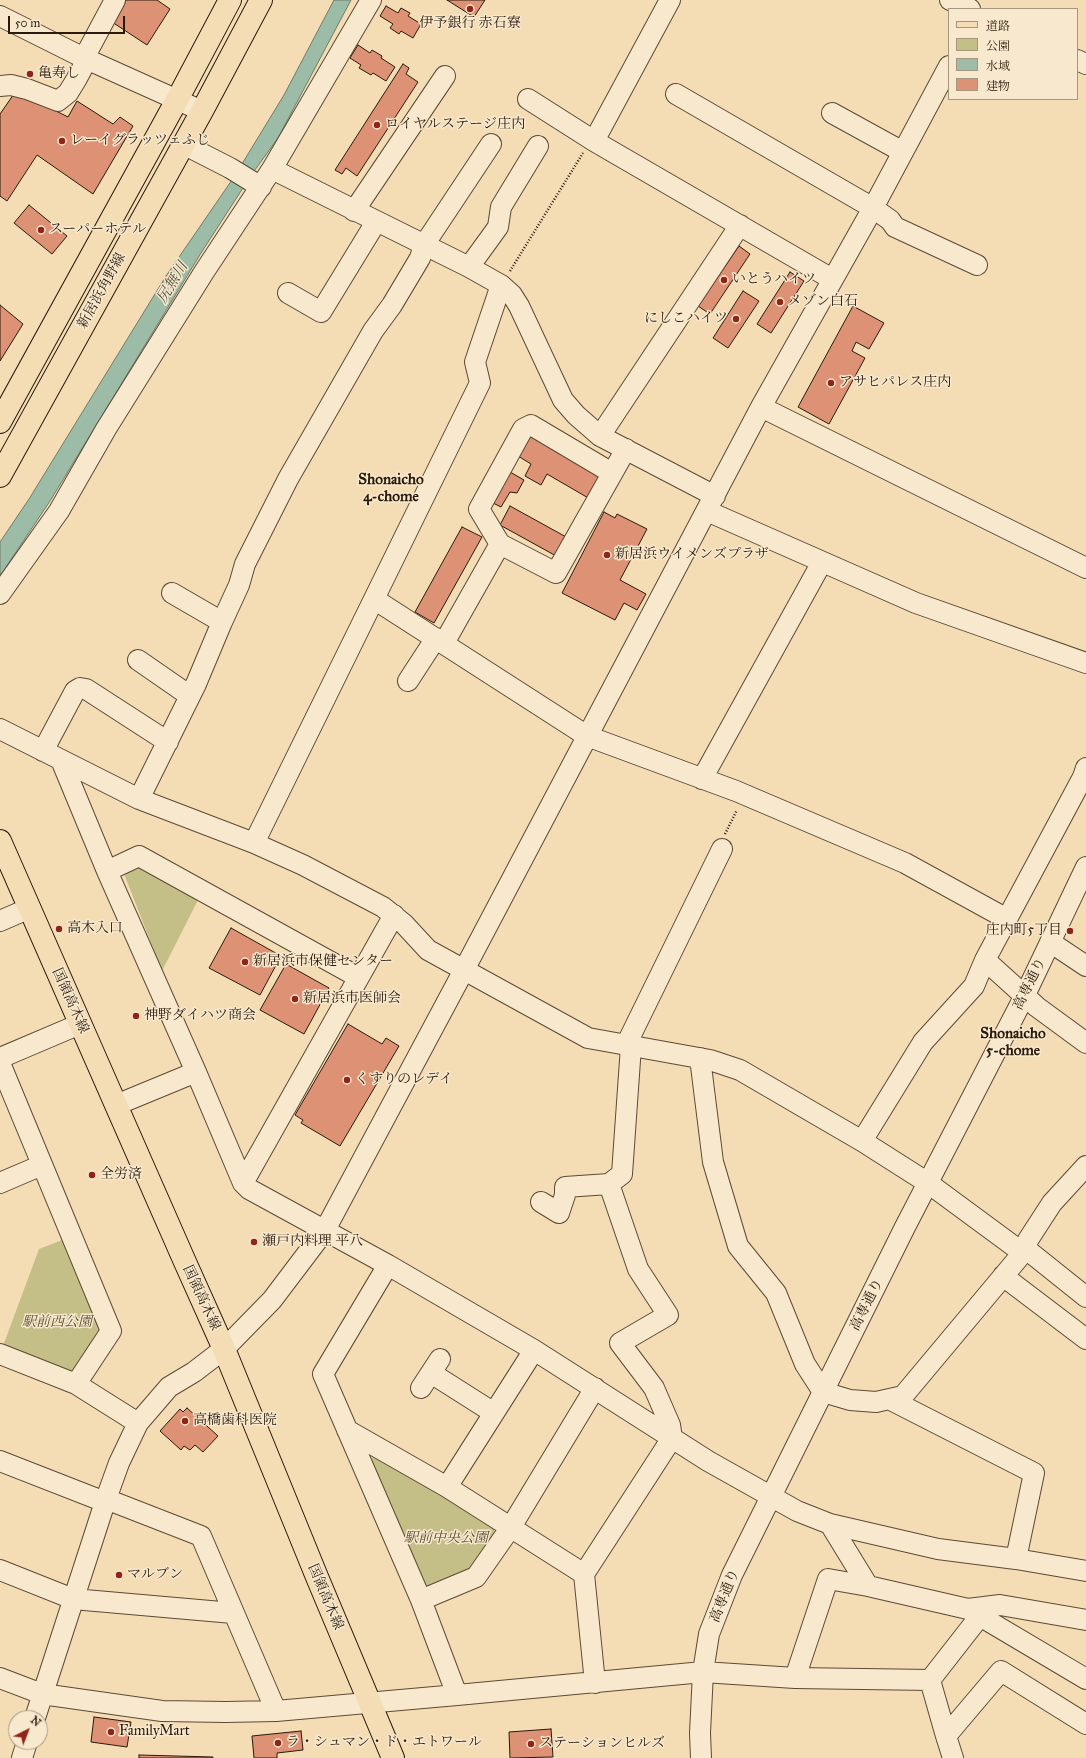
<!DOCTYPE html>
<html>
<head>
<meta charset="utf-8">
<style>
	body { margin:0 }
	#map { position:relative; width:1086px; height:1758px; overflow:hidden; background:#f4dcb4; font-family:"IM FELL Great Primer","Noto Serif JP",serif }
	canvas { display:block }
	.legend { position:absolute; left:948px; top:8px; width:130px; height:92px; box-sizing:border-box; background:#f8e8ce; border:1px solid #a59680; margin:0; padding:5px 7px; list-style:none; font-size:12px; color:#291a0b }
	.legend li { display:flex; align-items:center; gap:8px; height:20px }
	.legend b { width:20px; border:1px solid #a59680 }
	.north { position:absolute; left:8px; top:1710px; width:40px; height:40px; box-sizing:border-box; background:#f8e8ce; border:1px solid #a59680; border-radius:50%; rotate:42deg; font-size:11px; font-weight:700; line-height:16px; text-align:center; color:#291a0b }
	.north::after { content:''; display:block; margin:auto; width:14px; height:18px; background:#8f2418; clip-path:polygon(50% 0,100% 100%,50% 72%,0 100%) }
	.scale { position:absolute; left:8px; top:16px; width:117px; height:18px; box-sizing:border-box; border:2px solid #291a0b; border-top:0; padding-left:5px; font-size:12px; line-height:14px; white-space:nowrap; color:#291a0b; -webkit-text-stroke:3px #f8e8ce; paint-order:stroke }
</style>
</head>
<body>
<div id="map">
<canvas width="1086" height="1758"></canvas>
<ul class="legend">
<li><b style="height:5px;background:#f4dcb4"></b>道路</li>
<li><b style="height:11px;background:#c4be87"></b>公園</li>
<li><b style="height:11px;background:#9dbca7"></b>水域</li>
<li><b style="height:11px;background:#dd9175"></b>建物</li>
</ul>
<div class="north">N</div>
<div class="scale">50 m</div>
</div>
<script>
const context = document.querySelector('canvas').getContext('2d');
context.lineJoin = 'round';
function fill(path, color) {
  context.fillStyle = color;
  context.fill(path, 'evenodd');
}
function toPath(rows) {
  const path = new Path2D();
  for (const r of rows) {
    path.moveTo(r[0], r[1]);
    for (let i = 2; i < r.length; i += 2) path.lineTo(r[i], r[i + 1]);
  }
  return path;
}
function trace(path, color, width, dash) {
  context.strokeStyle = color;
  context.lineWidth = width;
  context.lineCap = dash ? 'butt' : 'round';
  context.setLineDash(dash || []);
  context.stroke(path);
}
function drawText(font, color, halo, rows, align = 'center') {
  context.font = font + ' "IM FELL Great Primer","Noto Serif JP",serif';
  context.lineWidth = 3;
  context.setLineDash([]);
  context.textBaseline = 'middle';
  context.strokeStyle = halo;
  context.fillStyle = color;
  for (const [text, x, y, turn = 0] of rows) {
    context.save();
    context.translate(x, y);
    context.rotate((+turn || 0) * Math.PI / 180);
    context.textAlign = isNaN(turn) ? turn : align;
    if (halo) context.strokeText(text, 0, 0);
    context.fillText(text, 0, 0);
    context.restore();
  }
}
const green = toPath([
	[135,862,199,898,162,971,123,871],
	[65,1239,103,1325,77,1370,69,1373,3,1346,39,1249],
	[378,1454,494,1526,495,1535,470,1570,432,1588,426,1586,371,1459]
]);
const water = toPath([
	[334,0,351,0,278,138,252,174,201,253,50,501,0,576,0,542,29,499,166,276,234,177,284,95,334,0]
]);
const building = toPath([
	[126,0,157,0,170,9,147,45,112,22,126,0],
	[447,0,485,0,474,17,447,0],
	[386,6,398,13,401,8,410,13,408,16,421,24,413,38,401,31,399,34,390,28,393,24,380,16,386,6],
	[358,45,370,53,372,50,382,56,381,58,395,67,386,81,373,73,371,75,359,68,361,65,350,58,358,45],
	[403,64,409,68,406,74,418,82,357,176,346,168,342,174,335,170,403,64],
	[16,91,68,117,77,101,113,124,120,117,133,126,93,194,37,155,7,201,0,196,0,114,16,91],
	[29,205,67,236,52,254,14,223,29,205],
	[739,246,750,254,710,314,698,306,739,246],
	[790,272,804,281,771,333,757,324,790,272],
	[743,291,759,301,728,348,713,338,743,291],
	[0,305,23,324,0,361,0,305],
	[853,306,884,323,869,349,856,342,852,351,865,358,829,424,798,407,853,306],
	[532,433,604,475,590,499,547,474,541,485,525,476,531,464,518,456,532,433],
	[510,472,524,480,517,493,510,492,501,507,493,503,510,472],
	[510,506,568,538,558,557,500,525,510,506],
	[604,512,615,518,617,514,647,529,620,580,646,594,637,610,624,603,615,620,562,593,604,512],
	[462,527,482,537,434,623,415,612,462,527],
	[231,928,281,956,260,995,209,968,231,928],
	[286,964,329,988,304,1034,260,1010,286,964],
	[348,1024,382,1044,386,1038,399,1046,340,1146,301,1123,303,1120,295,1115,348,1024],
	[187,1408,218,1436,203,1452,195,1445,190,1450,184,1446,181,1450,160,1431,180,1409,183,1412,187,1408],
	[94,1717,131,1722,127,1747,91,1742,94,1717],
	[551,1729,553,1757,510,1758,509,1732,551,1729],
	[301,1731,303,1750,277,1753,277,1758,254,1758,252,1736,301,1731],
	[139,1755,213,1757,213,1758,139,1758,139,1755]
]);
const path = toPath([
	[510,271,583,153],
	[725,834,737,810]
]);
const minor = toPath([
	[670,0,594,141,832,279],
	[950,0,970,9],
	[0,16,84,58,202,111],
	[1077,60,1086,64],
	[0,86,11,85,27,89,58,101,68,93,76,80,83,67,84,58,115,0],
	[676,94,873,208,890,220,895,227,977,265],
	[528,99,594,141],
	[832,113,903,152],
	[183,144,230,168,261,187],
	[272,169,469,267,501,285,512,295,519,306,563,400,576,415,600,436,715,496],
	[354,211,445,76],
	[469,267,498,227,501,207,538,146],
	[501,285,475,362,480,383,374,599,587,736,736,791,905,863,1007,919],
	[288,293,321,312,376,222],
	[761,407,1086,568],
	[600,436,740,225],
	[707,511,916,603,1086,663],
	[500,544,479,509,523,429,531,425,612,473],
	[172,593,222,622],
	[0,594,59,511,106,429,204,272,272,169,371,0],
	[444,643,500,544,556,573,626,449],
	[138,660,190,696],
	[408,681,436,638],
	[0,729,139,799,254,843,303,865,383,907,404,924,428,950,588,1038,710,1060,740,1070,862,1141,928,1183,1023,1253],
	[43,751,75,691,80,688,86,689,168,742],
	[61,760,107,871,196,1072,243,1183,249,1189,388,1265,534,1350,708,1461,797,1511,830,1524,938,1549,1016,1559,1086,1571],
	[1086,768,1083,777,985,960,1037,1007,1086,1043],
	[702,779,822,562],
	[139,799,196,684,222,622,239,585,245,564,288,479,373,331,392,305,420,258,424,245,491,144],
	[254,843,374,599],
	[107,871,139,856,358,977],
	[0,921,30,908],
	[1050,942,1086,966],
	[626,1045,722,849],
	[0,1058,80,1024],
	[700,1058,713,1162,738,1246,776,1293,805,1364,823,1392,850,1400,876,1402,903,1396,1026,1249,1028,1240,1052,1203,1086,1166],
	[0,1063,111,1331,76,1384],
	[116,1105,196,1072],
	[862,1141,923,1042,974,986,985,960],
	[0,1183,42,1165],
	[243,1183,394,915],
	[541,1202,559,1213,565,1195,565,1187,609,1184,622,1174,631,1046],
	[1026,1249,1086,1297],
	[388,1265,323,1374,421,1600,457,1695,703,1672,795,1678,930,1680,946,1736],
	[1003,1276,1086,1339],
	[0,1354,76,1384,138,1423],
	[431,1373,494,1413],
	[421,1388,440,1359],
	[889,1399,1034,1473,1016,1559],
	[347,1430,447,1487,584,1574],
	[0,1461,105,1502],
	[447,1487,534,1350],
	[106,1499,201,1536,276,1711],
	[830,1524,868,1586,968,1609,1000,1605,1086,1620],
	[0,1570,73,1599,233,1613],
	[421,1600,476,1577,511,1527,595,1388],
	[968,1609,1086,1679],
	[0,1678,42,1694,162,1711,226,1712,276,1711,457,1695],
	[795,1678,828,1579,868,1586],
	[930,1680,980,1616],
	[595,1683,584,1574,672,1438,670,1425,654,1388,620,1343,668,1315,638,1269,609,1184],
	[35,1718,106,1499,119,1463,138,1423,169,1387,194,1372,224,1349,272,1300,325,1230,464,970,761,407,873,208,949,66],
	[22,1758,27,1742],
	[701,1758,700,1733,703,1672,709,1634,732,1575,905,1227,1025,995,1086,867],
	[953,1758,946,1736,1001,1671,1086,1724]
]);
const major = toPath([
	[0,422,177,100,230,0],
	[0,476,202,111,261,0],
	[0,841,185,1262,224,1349,317,1577,393,1758]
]);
const markers = [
	[470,9,4,"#8f2418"],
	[30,74,4,"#8f2418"],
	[377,125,4,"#8f2418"],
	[62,141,4,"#8f2418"],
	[41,230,4,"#8f2418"],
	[724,280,4,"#8f2418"],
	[780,302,4,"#8f2418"],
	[736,319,4,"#8f2418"],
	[831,383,4,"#8f2418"],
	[607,555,4,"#8f2418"],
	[59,929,4,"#8f2418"],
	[1070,931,4,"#8f2418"],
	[245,962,4,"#8f2418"],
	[295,999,4,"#8f2418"],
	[136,1016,4,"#8f2418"],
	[347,1080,4,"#8f2418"],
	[92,1175,4,"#8f2418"],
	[254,1242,4,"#8f2418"],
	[185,1421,4,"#8f2418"],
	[119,1575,4,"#8f2418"],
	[111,1732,4,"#8f2418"],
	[278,1743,4,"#8f2418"],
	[531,1744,4,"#8f2418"]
];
const poiNames = [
	["伊予銀行 赤石寮",470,24,"center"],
	["亀寿し",38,74],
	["ロイヤルステージ庄内",385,125],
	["レーイグラッツェふじ",70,141],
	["スーパーホテル",49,230],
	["いとうハイツ",732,280],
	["メゾン白石",788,302],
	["にしこハイツ",728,319,"right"],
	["アサヒパレス庄内",839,383],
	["新居浜ウイメンズプラザ",615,555],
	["高木入口",67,929],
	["庄内町5丁目",1062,931,"right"],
	["新居浜市保健センター",253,962],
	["新居浜市医師会",303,999],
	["神野ダイハツ商会",144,1016],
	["くすりのレデイ",355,1080],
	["全労済",100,1175],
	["瀬戸内料理 平八",262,1242],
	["高橋歯科医院",193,1421],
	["マルブン",127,1575],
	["FamilyMart",119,1732],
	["ラ・シュマン・ド・エトワール",286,1743],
	["ステーションヒルズ",539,1744]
];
const streetNames = [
	["新居浜角野線",102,291,-61],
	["高専通り",1030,984,-64],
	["国領高木線",70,1001,66],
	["国領高木線",201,1298,65],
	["高専通り",867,1305,-63],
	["高専通り",725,1596,-68],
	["国領高木線",325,1597,67]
];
const parkNames = [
	["駅前西公園",57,1323],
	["駅前中央公園",446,1539]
];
const waterNames = [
	["尻無川",173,283,-59]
];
const neighbourhoodNames = [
	["Shonaicho",391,480],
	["4-chome",391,497],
	["Shonaicho",1013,1034],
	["5-chome",1013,1051]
];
fill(green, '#c4be87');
fill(water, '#9dbca7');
trace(water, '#6f7b69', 1);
fill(building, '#dd9175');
trace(building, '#291a0b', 1);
trace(minor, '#5c4a35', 22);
trace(major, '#291a0b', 24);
trace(path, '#291a0b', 2.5, [1, 2]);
trace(minor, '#f8e8ce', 20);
trace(major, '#f4dcb4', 22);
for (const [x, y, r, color] of markers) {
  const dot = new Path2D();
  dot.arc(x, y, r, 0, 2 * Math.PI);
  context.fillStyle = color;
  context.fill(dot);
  trace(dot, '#f8e8ce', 1.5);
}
drawText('14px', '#291a0b', '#f8e8ce', poiNames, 'left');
drawText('14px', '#291a0b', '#f8e8ce', streetNames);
drawText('italic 14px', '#584b30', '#f8e8ce', parkNames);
drawText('italic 15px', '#525342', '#f8e8ce', waterNames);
drawText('bold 15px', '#291a0b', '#f8e8ce', neighbourhoodNames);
</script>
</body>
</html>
